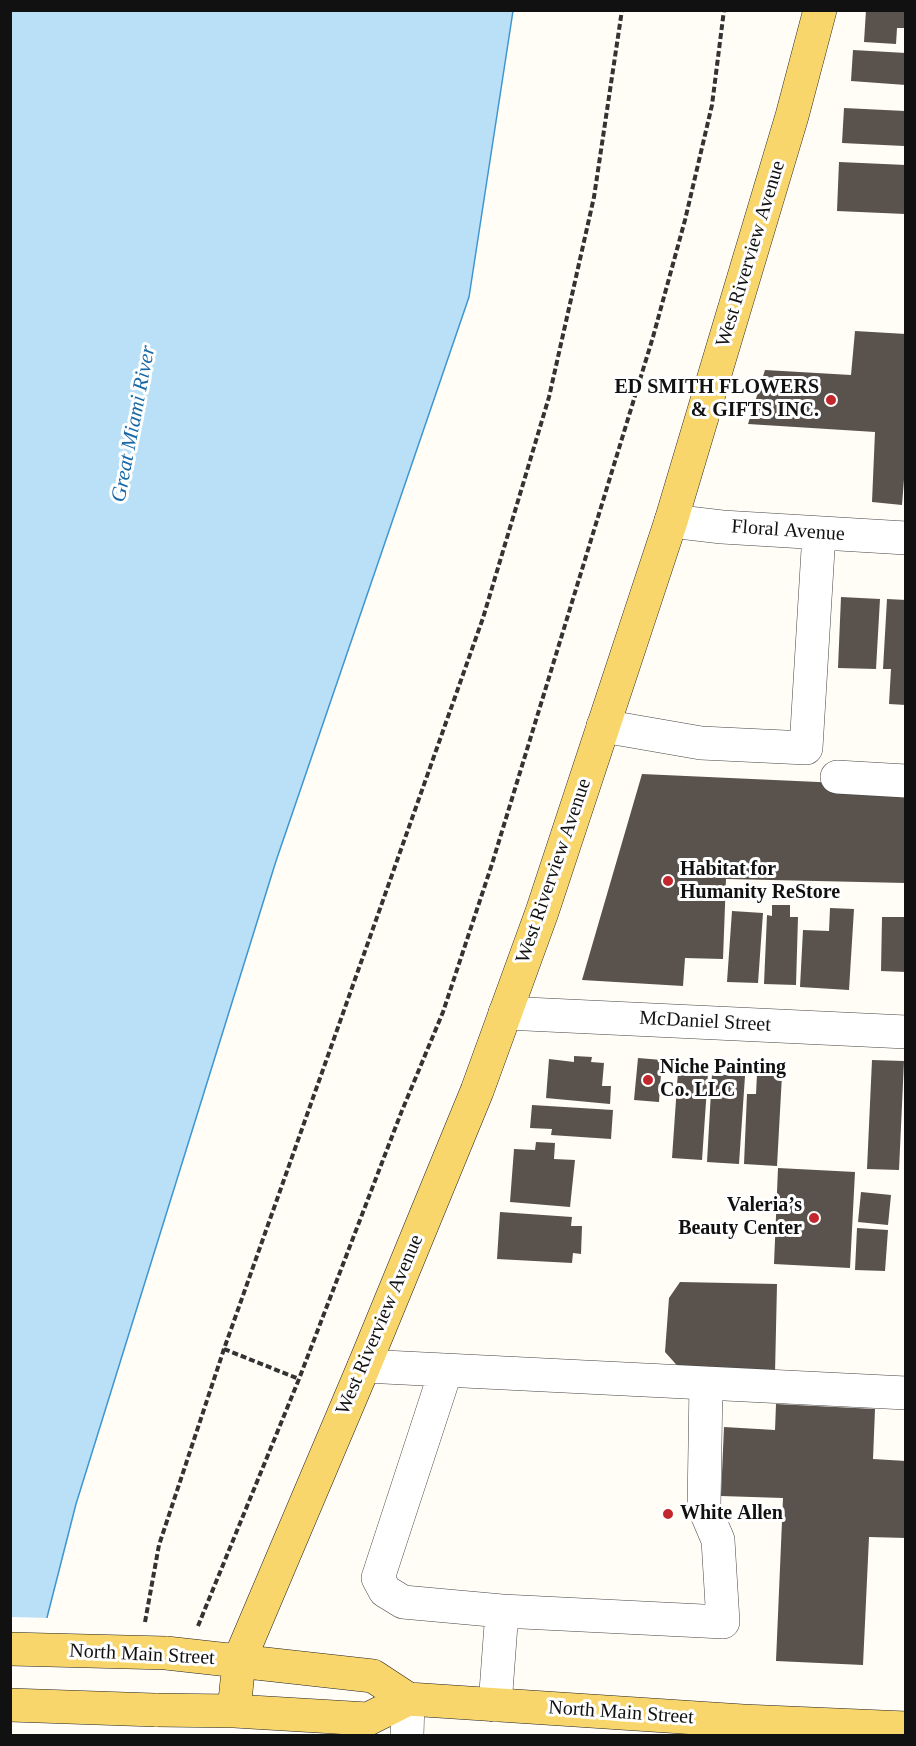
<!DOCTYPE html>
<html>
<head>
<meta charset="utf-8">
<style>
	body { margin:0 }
	#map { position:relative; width:916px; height:1746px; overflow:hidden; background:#fffdf5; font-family:Georgia,serif }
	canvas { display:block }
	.frame { position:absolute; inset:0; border:12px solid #111; pointer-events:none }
</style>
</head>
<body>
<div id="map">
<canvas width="916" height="1746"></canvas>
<div class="frame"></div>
</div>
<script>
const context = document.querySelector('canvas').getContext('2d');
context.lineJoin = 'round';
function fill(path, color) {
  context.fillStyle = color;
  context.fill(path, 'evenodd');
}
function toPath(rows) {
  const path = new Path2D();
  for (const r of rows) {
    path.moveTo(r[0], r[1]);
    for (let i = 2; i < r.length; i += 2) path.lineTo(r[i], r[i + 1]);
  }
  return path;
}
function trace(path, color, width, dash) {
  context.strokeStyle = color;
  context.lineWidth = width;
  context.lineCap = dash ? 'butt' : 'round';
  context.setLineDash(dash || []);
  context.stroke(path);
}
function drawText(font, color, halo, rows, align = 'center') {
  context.font = font + ' Georgia,serif';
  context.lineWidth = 6;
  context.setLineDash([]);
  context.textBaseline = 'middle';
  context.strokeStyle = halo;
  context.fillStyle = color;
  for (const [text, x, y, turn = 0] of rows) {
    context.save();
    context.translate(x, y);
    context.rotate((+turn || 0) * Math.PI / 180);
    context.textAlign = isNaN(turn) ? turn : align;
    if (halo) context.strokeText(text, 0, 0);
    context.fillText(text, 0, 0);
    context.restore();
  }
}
const water = toPath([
	[11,11,513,11,469,297,276,861,76,1504,17,1735,11,1736,11,11]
]);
const pier = toPath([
	[11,1617,50,1618,20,1736,11,1735]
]);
const building = toPath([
	[866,10,906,10,906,28,897,28,896,44,864,42],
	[853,50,906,53,906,85,851,81],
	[844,108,905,111,904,146,842,143],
	[839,162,906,165,905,214,837,211],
	[855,331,906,334,906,454,902,505,872,502,875,432,748,424,765,370,851,375],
	[841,597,880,599,876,669,838,668],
	[887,599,906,600,906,705,889,704,891,669,883,669],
	[642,774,906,786,906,883,726,879,723,959,685,958,683,986,582,980],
	[772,905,790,905,790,917,798,917,796,985,764,984,767,915,772,916],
	[830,908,854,909,849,990,800,987,803,930,829,931],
	[732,911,763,913,758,983,727,982],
	[882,917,906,917,906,972,881,971],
	[574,1056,592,1057,591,1062,604,1063,602,1086,611,1086,610,1104,546,1098,549,1059,574,1062],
	[638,1058,662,1060,659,1102,634,1100],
	[872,1060,904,1061,899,1170,867,1169],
	[678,1071,708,1073,702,1160,672,1158],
	[712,1074,745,1076,739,1164,707,1162],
	[757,1074,782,1075,777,1166,744,1164,747,1094,756,1094],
	[532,1105,613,1110,611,1139,551,1135,552,1129,530,1128],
	[536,1142,555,1143,554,1159,575,1160,570,1207,510,1202,514,1149,535,1150],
	[778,1168,855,1172,850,1268,774,1264],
	[861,1192,891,1195,888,1225,858,1222],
	[500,1212,572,1217,571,1226,582,1226,581,1254,573,1253,572,1263,497,1259],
	[857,1228,888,1230,885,1271,855,1270],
	[680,1282,777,1284,775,1373,682,1371,665,1352,669,1298],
	[776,1404,875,1409,873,1459,906,1461,906,1538,869,1537,863,1665,776,1661,783,1498,721,1496,724,1427,775,1430]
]);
const path = toPath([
	[224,1349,299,1379],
	[145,1622,159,1545,224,1349,483,618,549,397,594,197,622,10],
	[198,1626,299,1379,401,1113,443,1012,492,864,653,337,685,220,712,105,724,10]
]);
const minor = toPath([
	[671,521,722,527,906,538],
	[603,726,701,743,806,748,819,533],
	[837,777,906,781],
	[505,1013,906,1032],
	[364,1366,906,1393],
	[446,1370,378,1578,385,1591,403,1602,502,1611,723,1622,718,1540,704,1507,706,1383],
	[495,1705,502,1611],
	[407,1736,408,1699]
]);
const major = toPath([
	[166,1653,373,1676,408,1699,743,1721,906,1728],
	[155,1710,234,1711,368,1719,408,1699],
	[234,1711,239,1661,364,1366,477,1091,542,912,671,521,792,116,820,10]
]);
const majorBridge = toPath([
	[10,1649,166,1653],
	[10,1705,155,1710]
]);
const markers = [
	[831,400,6,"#c4262e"],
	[668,881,6,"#c4262e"],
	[648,1080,6,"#c4262e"],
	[814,1218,6,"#c4262e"],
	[668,1514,6,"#c4262e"]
];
const streetNames = [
	["West Riverview Avenue",751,254,-73],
	["Floral Avenue",788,531,4],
	["West Riverview Avenue",554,871,-71],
	["McDaniel Street",705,1022,3],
	["West Riverview Avenue",380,1325,-67],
	["North Main Street",142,1655,3],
	["North Main Street",621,1713,4]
];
const poiNames = [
	["ED SMITH FLOWERS",819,388,"right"],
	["& GIFTS INC.",819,411,"right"],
	["Habitat for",680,870],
	["Humanity ReStore",680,893],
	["Niche Painting",660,1068],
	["Co. LLC",660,1091],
	["Valeria’s",802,1206,"right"],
	["Beauty Center",802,1229,"right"],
	["White Allen",680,1514]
];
const waterNames = [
	["Great Miami River",134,424,-79]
];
fill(water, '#b9e0f7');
trace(water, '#3f96cf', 1.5);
fill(pier, '#fffdf5');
fill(building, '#5a524d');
trace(minor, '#444', 34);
trace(major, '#222', 34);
trace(path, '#333', 4, [6, 3]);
trace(minor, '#fff', 33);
trace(major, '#f9d66b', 33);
trace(majorBridge, '#222', 34, []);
trace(majorBridge, '#f9d66b', 33);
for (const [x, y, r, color] of markers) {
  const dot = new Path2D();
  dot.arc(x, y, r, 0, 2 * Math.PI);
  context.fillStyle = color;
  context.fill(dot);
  trace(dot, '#fff', 2);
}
drawText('20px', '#111', '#fff', streetNames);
drawText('bold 20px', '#111', '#fff', poiNames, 'left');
drawText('italic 21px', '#1768a6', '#fff', waterNames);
</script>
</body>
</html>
